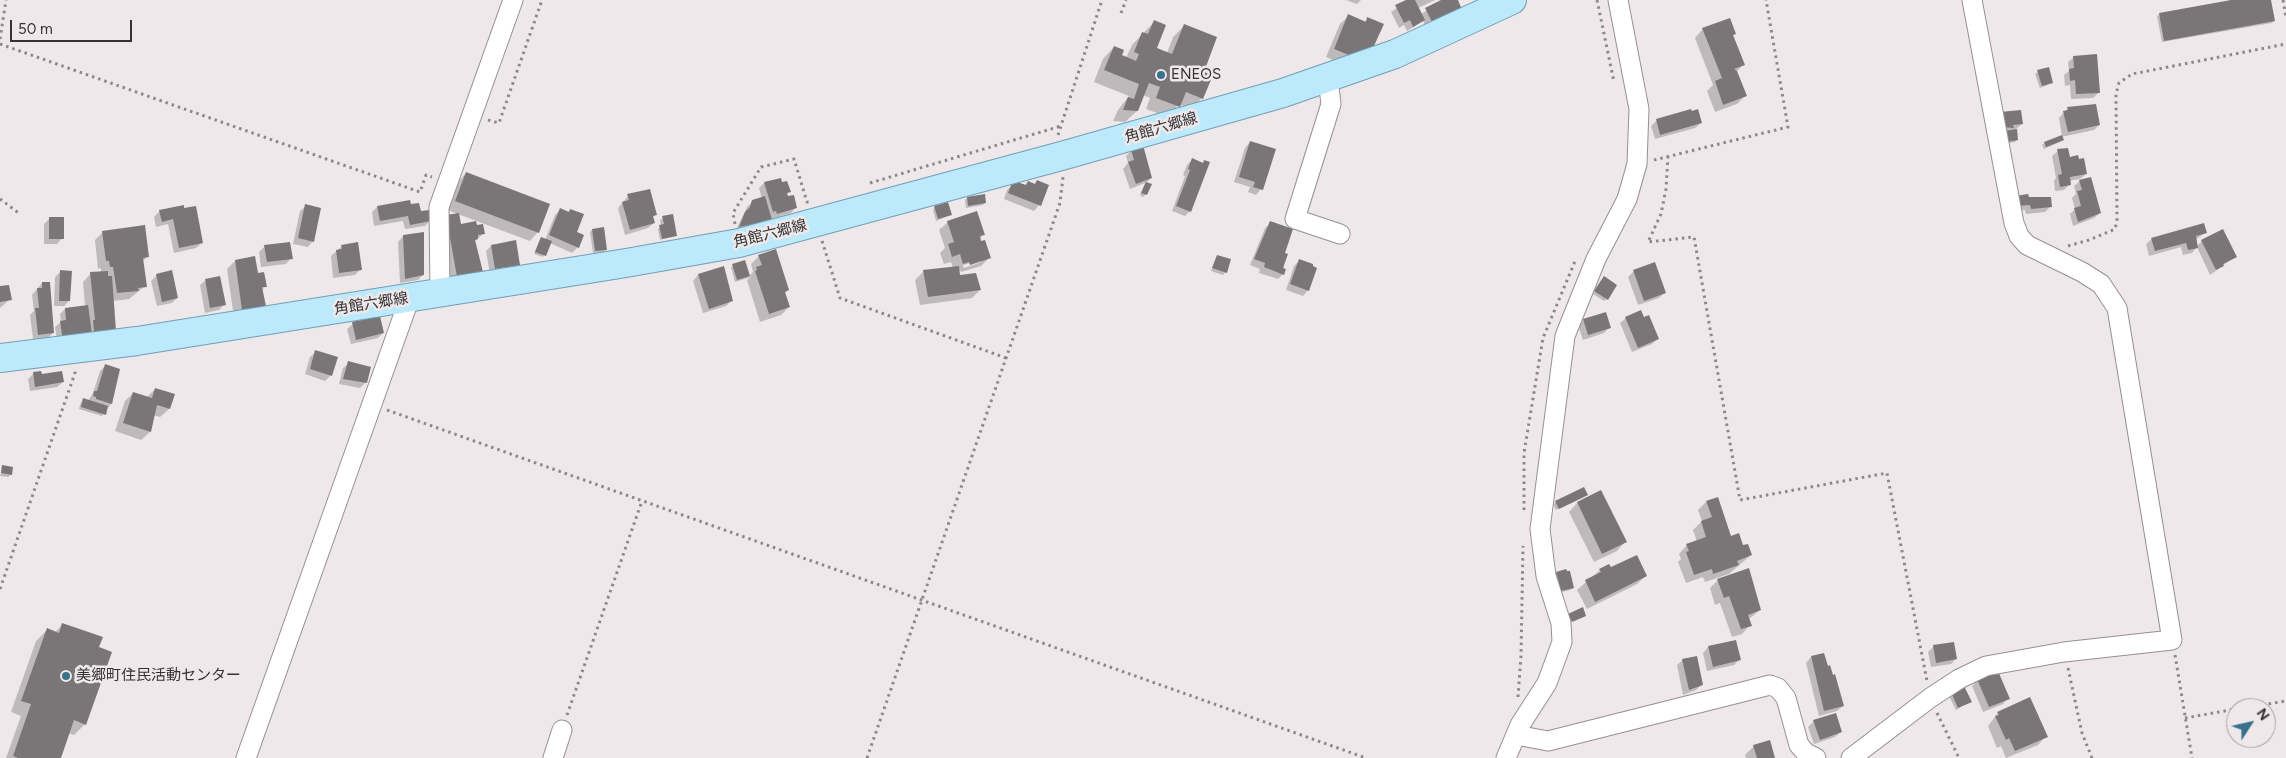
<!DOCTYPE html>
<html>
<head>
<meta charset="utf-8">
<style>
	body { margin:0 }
	#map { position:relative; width:2286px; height:758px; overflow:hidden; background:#eee8ea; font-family:Figtree,sans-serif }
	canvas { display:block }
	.north { position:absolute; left:2226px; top:698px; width:50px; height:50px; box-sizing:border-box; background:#eee8ea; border:1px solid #a49fa0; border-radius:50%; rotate:55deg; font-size:14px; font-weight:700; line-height:20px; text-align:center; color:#343232 }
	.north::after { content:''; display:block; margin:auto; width:18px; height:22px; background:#37718a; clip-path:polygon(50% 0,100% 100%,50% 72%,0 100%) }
	.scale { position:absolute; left:10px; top:20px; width:122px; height:22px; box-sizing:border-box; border:2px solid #343232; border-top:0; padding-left:6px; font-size:15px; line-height:18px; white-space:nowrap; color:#343232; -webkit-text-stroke:4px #eee8ea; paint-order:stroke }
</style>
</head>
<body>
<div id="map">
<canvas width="2286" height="758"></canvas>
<div class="north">N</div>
<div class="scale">50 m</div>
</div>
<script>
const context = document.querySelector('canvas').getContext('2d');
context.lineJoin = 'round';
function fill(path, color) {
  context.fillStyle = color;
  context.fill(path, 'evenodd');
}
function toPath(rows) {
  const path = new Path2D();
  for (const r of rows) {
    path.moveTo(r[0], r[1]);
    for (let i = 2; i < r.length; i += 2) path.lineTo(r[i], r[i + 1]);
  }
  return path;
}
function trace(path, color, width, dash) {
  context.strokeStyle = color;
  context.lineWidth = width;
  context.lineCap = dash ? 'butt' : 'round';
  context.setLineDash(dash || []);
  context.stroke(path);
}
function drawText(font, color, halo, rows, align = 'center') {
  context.font = font + ' Figtree,"Noto Sans JP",sans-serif';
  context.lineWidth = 5;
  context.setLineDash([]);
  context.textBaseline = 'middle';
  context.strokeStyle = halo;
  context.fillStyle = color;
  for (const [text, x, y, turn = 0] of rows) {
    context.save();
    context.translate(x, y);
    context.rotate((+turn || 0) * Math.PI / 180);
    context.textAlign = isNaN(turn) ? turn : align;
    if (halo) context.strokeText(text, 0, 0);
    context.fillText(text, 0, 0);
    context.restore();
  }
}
const shadow = toPath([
	[1346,0,1361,0,1357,4],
	[1409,0,1435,0,1418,8,1421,14,1444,0,1456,0,1428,31,1423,21,1407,31,1404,25,1399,28,1391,12],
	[2238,0,2270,0,2274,21,2272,23,2162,42,2157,16,2160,14],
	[1349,16,1364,22,1368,19,1346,66,1326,57,1340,24],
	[1154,22,1156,49,1167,53,1173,37,1184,26,1202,72,1202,98,1191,109,1179,104,1168,117,1146,109,1150,98,1143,95,1137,111,1125,122,1113,121,1118,110,1129,96,1094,82,1103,59,1114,47,1120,56,1126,58,1132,45],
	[1703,29,1735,34,1732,36,1743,65,1736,72,1745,96,1737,104,1715,112,1707,91,1713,85,1695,38],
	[2074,57,2099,92,2093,98,2071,99,2070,85,2065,86,2064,75,2069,71,2068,62],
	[2038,72,2052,83,2040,88,2035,74],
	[2068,108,2099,125,2094,130,2061,137,2063,140,2060,142,2044,149,2042,145,2045,143,2062,136,2059,118],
	[1995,119,2022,124,2016,129,2017,140,2015,142,2004,144],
	[1657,120,1701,123,1695,128,1655,139,1651,126],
	[1250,142,1261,189,1256,195,1248,192,1250,187,1234,182,1245,148],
	[1131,151,1151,178,1146,183,1146,194,1143,197,1140,195,1145,183,1130,189,1123,169,1128,163,1126,156],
	[2058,151,2086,174,2080,179,2069,181,2070,184,2064,190,2055,191,2054,181,2056,178,2052,156],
	[1192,160,1190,211,1185,216,1172,211,1185,176,1183,175,1187,165],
	[466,173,538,232,530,241,447,210,458,182],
	[1037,181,1039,205,1034,211,1004,199,1007,190,1013,184,1024,186,1028,182,1034,185],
	[2080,181,2100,213,2094,218,2073,226,2070,214,2075,209,2072,198,2076,194,2074,186],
	[764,183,781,183,789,192,787,194,796,207,791,213,771,219,765,225,735,232,747,207,753,201,762,199,759,188],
	[984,195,985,203,983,205,966,208,965,200,967,198],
	[628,196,655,215,652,218,654,223,648,228,625,235,618,208],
	[2028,199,2050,207,2045,212,2026,214,2025,210,2012,211],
	[410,205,430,221,425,226,405,229,403,221,374,226,372,212,377,207],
	[306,206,313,241,308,247,293,244,300,211],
	[935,207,950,215,936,221,933,210],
	[183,210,202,243,196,248,174,253,168,224,156,227,154,217,160,211],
	[560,210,568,213,571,210,578,247,572,253,550,243,543,257,534,254,539,241,541,239,545,240,555,215],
	[50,218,62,238,57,244,44,244,44,224],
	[663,218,676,235,660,240,658,229,661,226,660,220],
	[948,222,984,234,979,239,989,258,981,266,961,272,960,270,958,270,959,277,980,290,972,298,920,305,915,280,924,271,953,268,951,262,944,264,940,253,945,248,939,230],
	[981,260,981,262,964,268,963,265],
	[1271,223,1284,254,1283,274,1278,279,1259,273,1260,269,1250,265,1265,228],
	[438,225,460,225,483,234,474,242,474,280,449,284],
	[592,230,606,249,604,252,593,253,590,232],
	[103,232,148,256,142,262,145,286,129,299,113,301,114,331,58,346,55,327,61,322,60,314,65,309,85,306,83,282,91,273,101,273,101,268,98,269,95,240],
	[2205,233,2195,240,2197,246,2202,241,2236,256,2210,275,2197,247,2192,253,2183,255,2181,247,2149,256,2146,244,2152,239],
	[403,236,423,275,418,280,400,283,398,242],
	[265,246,291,258,286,264,261,267,259,252],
	[342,246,361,269,355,275,333,278,331,256],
	[491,246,519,264,513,270,490,274,486,251],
	[759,256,788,290,784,293,789,307,781,315,760,322,747,280,751,277,735,282,731,267,744,262,748,277,753,272,751,264],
	[1217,256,1226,272,1223,275,1211,271],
	[1300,260,1308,290,1303,296,1286,290,1294,266],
	[235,261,257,274,266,286,262,290,265,306,256,314,234,318,227,269],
	[723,268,731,301,726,306,703,313,693,281,698,275],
	[61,271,69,301,64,306,54,306,55,277],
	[1634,271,1665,292,1659,298,1638,305,1628,277],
	[157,275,177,298,172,303,157,306,151,281],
	[206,280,224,305,219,310,205,313,200,285],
	[1602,280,1607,299,1604,301,1593,294],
	[42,283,53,333,48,338,33,339,30,315,34,311,32,295],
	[0,287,10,299,0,308],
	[1626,318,1657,339,1652,344,1632,352,1620,323],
	[1584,320,1609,328,1604,333,1583,340,1578,325],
	[353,324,383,333,378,338,351,344,347,329],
	[316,352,331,375,325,381,305,374,310,357],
	[349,363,366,382,360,388,339,384,343,368],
	[106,365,111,404,102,416,79,409,81,402,84,400,88,401,93,393,100,371],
	[34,373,41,375,63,382,57,387,30,391,28,379],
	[155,389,173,395,169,409,160,417,153,415,150,432,141,440,115,431,125,401,133,393,147,397],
	[3,467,11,475,8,477,0,476],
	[1600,492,1625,542,1617,551,1594,562,1569,512,1577,503],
	[1584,497,1556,510,1553,504,1556,502],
	[1706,502,1730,538,1751,555,1729,574,1705,582,1703,577,1686,583,1678,562,1681,559,1679,554,1687,545,1697,542,1693,530,1702,521,1698,510],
	[1611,569,1646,576,1637,584,1587,609,1577,590,1600,570],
	[1556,573,1573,588,1570,590,1558,593,1554,576],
	[1718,580,1760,610,1748,620,1750,625,1742,634,1732,637,1720,603,1715,605,1710,588],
	[63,624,98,648,85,724,74,735,68,733,59,758,6,758,21,716,11,712,36,641,47,630,54,633],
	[1934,646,1956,659,1951,664,1931,667,1928,652],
	[1708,647,1739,660,1734,665,1707,671,1703,653],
	[1811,657,1827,667,1843,706,1837,711,1819,716,1806,663],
	[1683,660,1701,685,1696,690,1683,695,1677,665],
	[1978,680,2008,698,2003,704,1983,712,1972,686],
	[1951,694,1970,701,1956,710,1949,696],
	[1998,713,2046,736,2038,745,2006,758,2001,746,1997,748,1988,726],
	[1814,721,1841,732,1835,737,1814,744,1808,727],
	[1754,746,1774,758,1746,758,1745,755]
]);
const building = toPath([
	[1406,0,1415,0,1425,20,1413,27,1410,20,1404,23,1395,5],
	[1441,0,1458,0,1463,12,1434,26,1425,8],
	[2231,0,2271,0,2275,21,2164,41,2159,13],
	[1348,14,1366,22,1367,17,1384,24,1373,48,1356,58,1334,49],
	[1730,18,1736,34,1733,35,1745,65,1734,69,1737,71,1747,96,1723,105,1715,81,1722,78,1702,28],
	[1154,20,1166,25,1157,48,1172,54,1184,24,1217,37,1204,72,1213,75,1203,99,1186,92,1180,107,1156,98,1160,87,1149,83,1138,111,1123,110,1128,97,1134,99,1139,84,1104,70,1114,46,1124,50,1122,55,1136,61,1139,54,1134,52,1142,32,1148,34],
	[2097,54,2100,93,2076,94,2075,80,2070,81,2069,69,2074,68,2073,56],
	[2049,67,2053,83,2042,86,2037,70],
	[2096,104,2100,125,2068,132,2063,111,2068,110,2067,107],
	[1691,109,1692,111,1698,109,1702,123,1660,135,1656,119],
	[2021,110,2023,124,2013,125,2014,128,2002,127,2000,112],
	[2017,129,2018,140,2006,142,2005,131],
	[2062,135,2064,140,2046,147,2044,142],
	[1250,141,1276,149,1263,190,1253,187,1255,182,1239,177],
	[1143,145,1152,178,1136,184,1128,162,1134,160,1131,150],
	[2068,148,2070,157,2078,155,2079,159,2084,158,2087,174,2070,177,2071,185,2060,187,2058,175,2062,174,2057,149],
	[1192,158,1203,163,1204,160,1210,162,1191,212,1176,206,1190,170,1188,169],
	[466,172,550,204,539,233,455,201],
	[2091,177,2101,213,2078,222,2074,208,2081,206,2077,191,2082,190,2079,180],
	[781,178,782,182,787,181,791,192,787,193,788,196,794,195,797,208,777,214,776,211,773,212,764,182],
	[1037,180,1049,185,1041,206,1008,193,1012,183,1016,184,1017,182,1026,185,1028,181,1035,184],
	[1146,182,1152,184,1147,195,1141,193],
	[650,189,657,215,653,216,655,223,630,230,622,202,629,200,627,194],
	[985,194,986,203,968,206,967,197],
	[2028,194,2029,197,2051,197,2052,207,2031,209,2030,205,2017,206,2015,196],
	[765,196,772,220,739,227,745,212,750,207,752,200],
	[410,200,411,204,419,203,421,211,430,210,431,221,410,225,408,216,380,221,377,206],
	[948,202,952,215,938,219,934,206],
	[305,204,321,208,314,242,298,238],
	[184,205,184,208,196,206,203,243,179,248,173,219,162,222,159,210],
	[560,208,569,212,570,209,584,214,577,232,584,235,579,248,549,235],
	[977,211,985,235,980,236,981,241,985,240,991,258,970,265,969,262,963,264,960,254,952,257,948,244,954,242,947,221],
	[459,213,461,224,476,221,477,225,483,224,485,234,478,235,478,239,475,240,483,272,457,277,446,215],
	[673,214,677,236,662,239,659,225,664,224,662,216],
	[49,217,64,217,64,239,49,239],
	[1270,221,1293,229,1285,253,1288,254,1283,268,1286,269,1284,275,1264,267,1265,263,1254,259],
	[2204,223,2207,233,2196,236,2198,248,2188,250,2186,243,2155,251,2151,238],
	[145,225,149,257,143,258,147,287,138,288,139,291,117,293,113,267,110,267,109,261,106,261,102,231],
	[604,227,607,250,595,251,592,229],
	[2223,229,2237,257,2223,264,2224,266,2216,270,2201,240],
	[424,232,424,275,405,279,403,235],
	[541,237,552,241,546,256,535,252],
	[516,240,520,265,495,269,491,245],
	[290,242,293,259,267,262,264,245],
	[358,242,362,270,339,273,336,250,342,249,341,245],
	[776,249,789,290,785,292,790,307,769,314,755,271,757,270,756,267,762,265,758,255],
	[1217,255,1231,259,1227,273,1212,268],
	[255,256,258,273,264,272,267,287,262,287,266,306,242,310,235,260],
	[1299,259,1313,264,1313,266,1317,268,1309,291,1290,284],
	[745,260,750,276,737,280,732,264],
	[1655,262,1666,293,1644,301,1633,270],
	[724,266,733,301,709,309,698,274],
	[959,266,960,275,976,273,981,290,928,297,923,270],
	[60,270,72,271,70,301,59,301],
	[172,270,178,298,162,302,156,274],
	[108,271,108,276,112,276,116,331,94,332,93,320,95,320,90,272],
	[220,276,226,305,210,308,205,279],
	[1604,276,1617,285,1608,300,1594,291],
	[42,282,50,282,54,333,38,335,35,308,39,308,37,288,42,288],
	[9,285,12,300,0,302,0,286],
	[88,305,92,334,63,341,60,321,66,320,65,308],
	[1641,310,1644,317,1649,315,1659,339,1638,348,1625,317],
	[1606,312,1611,328,1588,335,1583,319],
	[380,316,384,333,356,340,352,322],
	[315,350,338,357,332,376,310,369],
	[348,361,371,367,367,383,343,379],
	[105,364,120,369,112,404,96,399,96,397,93,396,94,391,97,391],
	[41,371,42,374,62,371,64,382,35,387,33,372],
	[155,388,175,394,170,409,157,405,151,432,123,423,133,392,152,398],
	[83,398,108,406,106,415,81,407],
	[2,465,13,467,12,475,1,473],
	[1584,487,1588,495,1559,509,1555,501],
	[1601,490,1627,542,1602,554,1577,502],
	[1718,497,1731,536,1739,533,1743,545,1748,544,1752,555,1737,561,1739,565,1713,574,1712,569,1694,575,1686,552,1689,551,1686,544,1706,537,1701,521,1712,517,1706,501],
	[1637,555,1647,576,1595,602,1585,580,1601,572,1599,569,1609,564,1611,567],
	[1749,568,1761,610,1748,615,1752,626,1741,629,1729,596,1724,598,1717,579],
	[1566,569,1567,571,1570,571,1574,588,1561,591,1556,572],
	[1583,607,1586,616,1572,622,1568,614],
	[62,623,103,637,99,647,112,652,86,725,74,720,61,758,18,758,13,756,31,704,21,701,47,628,59,633],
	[1736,640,1741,660,1713,667,1708,646],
	[1954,642,1957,659,1936,663,1933,645],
	[1824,653,1828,666,1830,665,1833,675,1835,674,1844,706,1824,711,1811,656],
	[1697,656,1703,685,1689,690,1682,659],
	[1998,671,2010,699,1989,707,1977,679],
	[1964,686,1972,702,1958,708,1951,692],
	[2030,697,2048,737,2015,751,2009,738,2006,740,1995,716,1999,715,1997,712],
	[1836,713,1842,732,1820,740,1813,720],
	[1770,740,1775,758,1757,758,1753,745]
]);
const path = toPath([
	[1597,0,1614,82],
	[2283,0,2286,18],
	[1121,13,1126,0],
	[0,39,6,0],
	[0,44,420,192,426,175,432,177],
	[488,120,499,123,542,0],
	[1058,135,1102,0],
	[1668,156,1666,189,1661,214,1648,242,1694,237,1740,500,1887,473,1927,681],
	[1654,160,1788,127,1766,0],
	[870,183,1061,126],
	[0,199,20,214],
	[735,224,733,213,761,167,794,159,807,202,809,202],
	[822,241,840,298,1006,358],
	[2068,246,2089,240,2115,229,2117,221,2116,94,2119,83,2132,74,2286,44],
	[387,410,1366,758],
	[1524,510,1524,453,1543,338,1576,259],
	[0,589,76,370],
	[2175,655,2192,758],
	[2068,668,2082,733,2092,758],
	[1518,697,1521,656,1523,546],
	[2243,708,2286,701],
	[1937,713,1959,758],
	[567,715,642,501],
	[2185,718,2236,709],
	[867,758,1060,203,1063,177]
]);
const street = toPath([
	[1328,79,1331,104,1295,219,1340,234],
	[440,293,439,207,513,0],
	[1516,735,1548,741,1770,685,1778,688,1786,698,1799,745,1806,753,1816,758],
	[246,758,410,297],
	[553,758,562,730],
	[1506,758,1520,725,1547,683,1562,642,1561,623,1546,576,1540,529,1565,336,1596,259,1627,199,1637,164,1639,109,1618,0],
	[1851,758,1930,698,1959,679,1986,666,2064,652,2172,640,2117,308,2101,284,2082,272,2027,245,2019,236,2014,223,1972,0]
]);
const primary = toPath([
	[0,358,137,341,626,263,739,243,1065,155,1283,93,1395,54,1512,0]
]);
const markers = [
	[1161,75,5,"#37718a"],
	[66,676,5,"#37718a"]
];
const poiNames = [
	["ENEOS",1171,75],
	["美郷町住民活動センター",76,676]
];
const streetNames = [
	["角館六郷線",1161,128,-16],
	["角館六郷線",770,234,-14],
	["角館六郷線",371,304,-9]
];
fill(shadow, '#0003');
fill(building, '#7a7576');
trace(street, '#969092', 21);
trace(primary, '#709fb5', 30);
trace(path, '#8c8889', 3, [2.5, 4]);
trace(street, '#fff', 19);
trace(primary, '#bde9fd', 28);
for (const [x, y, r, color] of markers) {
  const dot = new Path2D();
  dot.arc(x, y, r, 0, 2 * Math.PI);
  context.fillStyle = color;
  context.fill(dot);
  trace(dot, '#eee8ea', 2);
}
drawText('15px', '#343232', '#eee8ea', poiNames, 'left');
drawText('15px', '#343232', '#eee8ea', streetNames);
</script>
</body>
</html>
